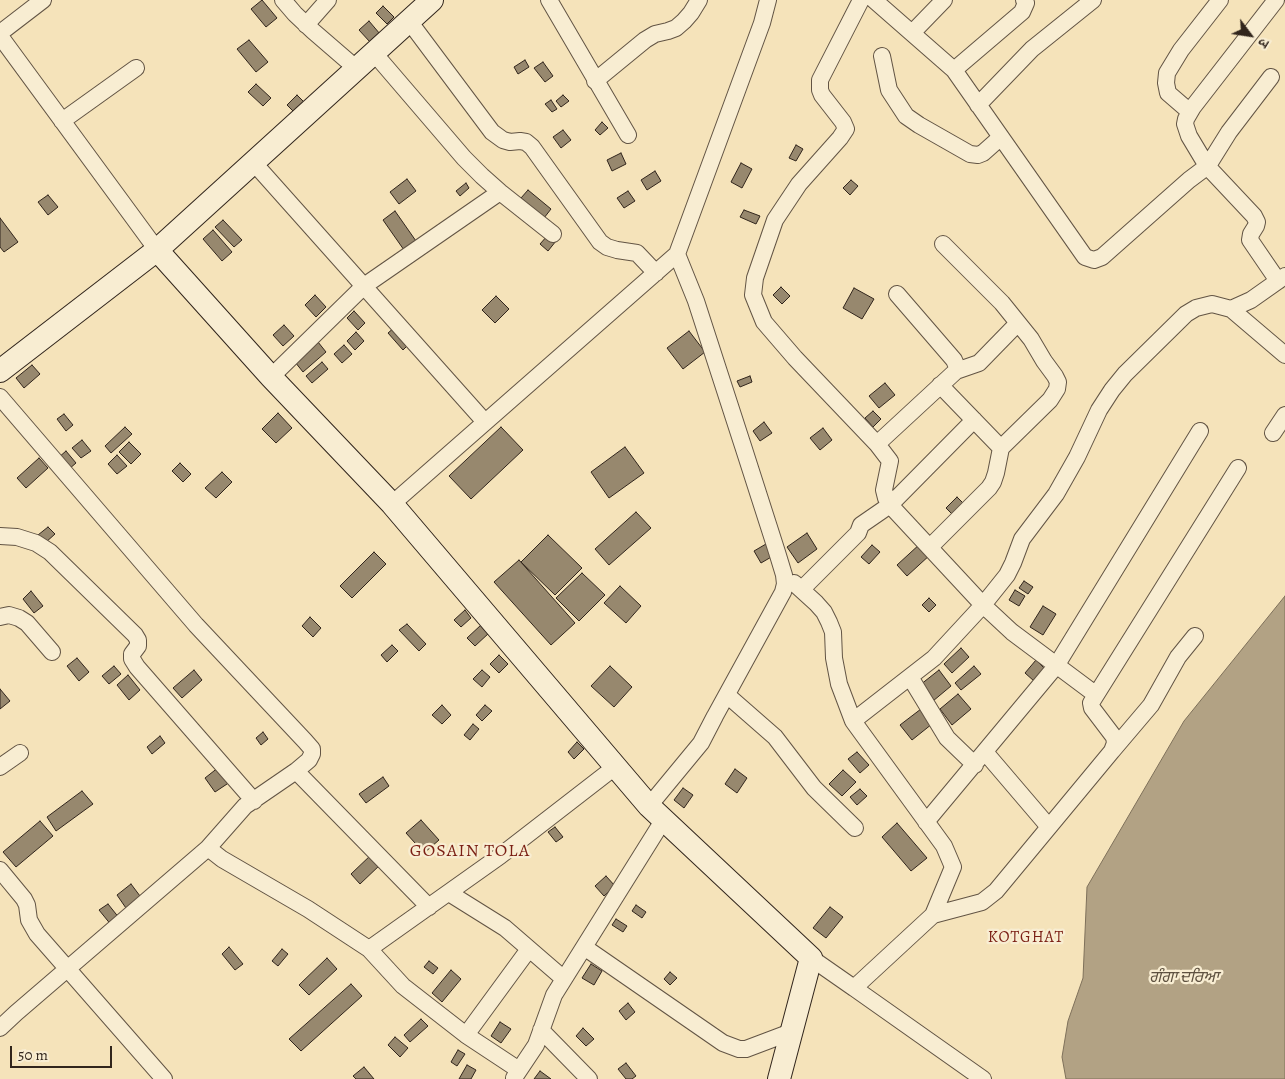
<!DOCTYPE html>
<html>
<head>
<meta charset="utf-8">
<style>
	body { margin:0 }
	#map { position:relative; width:1285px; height:1079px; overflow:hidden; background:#f5e3ba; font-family:Alegreya,"Noto Serif Devanagari",serif }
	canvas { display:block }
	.north { position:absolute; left:1225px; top:10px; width:50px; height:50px; -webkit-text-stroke:4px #f8edd2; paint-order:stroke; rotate:121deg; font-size:14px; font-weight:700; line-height:20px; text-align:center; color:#31251c }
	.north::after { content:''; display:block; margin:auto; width:18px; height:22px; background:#31251c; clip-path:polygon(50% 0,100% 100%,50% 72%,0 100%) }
	.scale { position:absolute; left:10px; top:1046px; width:102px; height:22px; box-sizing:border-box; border:2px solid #31251c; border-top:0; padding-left:6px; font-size:15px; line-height:18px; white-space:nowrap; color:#31251c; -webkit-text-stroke:4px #f8edd2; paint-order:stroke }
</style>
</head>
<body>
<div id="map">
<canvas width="1285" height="1079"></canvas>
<div class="north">उ</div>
<div class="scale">50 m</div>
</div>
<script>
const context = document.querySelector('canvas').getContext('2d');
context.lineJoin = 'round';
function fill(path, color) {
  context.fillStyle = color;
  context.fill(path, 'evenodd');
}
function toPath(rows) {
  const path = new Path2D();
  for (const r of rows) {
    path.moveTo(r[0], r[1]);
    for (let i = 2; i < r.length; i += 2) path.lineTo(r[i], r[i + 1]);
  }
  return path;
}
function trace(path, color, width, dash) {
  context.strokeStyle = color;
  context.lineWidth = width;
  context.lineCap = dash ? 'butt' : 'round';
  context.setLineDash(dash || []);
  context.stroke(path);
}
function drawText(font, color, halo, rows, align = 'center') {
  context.font = font + ' Alegreya,"Noto Sans Gurmukhi",serif';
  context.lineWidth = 4.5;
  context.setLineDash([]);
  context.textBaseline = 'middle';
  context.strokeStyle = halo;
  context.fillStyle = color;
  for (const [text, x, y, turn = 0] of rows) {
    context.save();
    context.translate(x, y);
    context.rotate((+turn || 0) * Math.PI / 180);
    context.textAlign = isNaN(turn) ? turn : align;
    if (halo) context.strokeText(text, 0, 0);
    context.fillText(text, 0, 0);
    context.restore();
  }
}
const water = toPath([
	[1285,596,1285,1079,1066,1079,1062,1057,1068,1021,1083,978,1087,887,1184,721,1285,596]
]);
const building = toPath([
	[262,0,277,18,266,27,251,9,262,0],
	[383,6,394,17,387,24,376,13,383,6],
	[369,21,380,34,370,42,359,30,369,21],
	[249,40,268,62,256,72,237,49,249,40],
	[525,60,529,67,518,74,514,67,525,60],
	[543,62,553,76,545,82,534,68,543,62],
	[256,84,271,98,263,106,248,92,256,84],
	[297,95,309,107,299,117,287,105,297,95],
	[563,95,569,101,561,107,556,101,563,95],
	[551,100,557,109,552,112,545,104,551,100],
	[602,122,608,128,600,135,595,130,602,122],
	[563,130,571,140,561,148,553,137,563,130],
	[796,145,803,149,796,161,789,158,796,145],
	[621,153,626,164,612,171,607,160,621,153],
	[741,163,752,169,742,188,731,182,741,163],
	[655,171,661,181,647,190,641,180,655,171],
	[407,179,416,191,399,204,390,192,407,179],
	[851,180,858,186,850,195,843,188,851,180],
	[466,183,469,188,460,196,456,191,466,183],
	[528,190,551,209,544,218,521,198,528,190],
	[628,191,635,201,624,208,617,198,628,191],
	[48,195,58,207,48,215,38,202,48,195],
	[744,210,760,216,756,224,740,217,744,210],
	[395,211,416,241,404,250,383,220,395,211],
	[0,218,18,242,4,252,0,247,0,218],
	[223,220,242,240,234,247,215,227,223,220],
	[213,230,232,252,222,261,203,239,213,230],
	[548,235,556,241,548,251,540,244,548,235],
	[781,287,790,296,782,304,773,295,781,287],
	[854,288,874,299,862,319,843,308,854,288],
	[315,295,326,307,316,317,305,305,315,295],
	[496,296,509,309,495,323,482,310,496,296],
	[354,311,365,323,358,330,347,318,354,311],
	[284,325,294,336,283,346,273,335,284,325],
	[395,327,410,343,403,350,388,333,395,327],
	[689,331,705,352,683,369,667,348,689,331],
	[356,332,364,341,355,350,347,341,356,332],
	[318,342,326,352,303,372,295,362,318,342],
	[344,345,352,354,342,363,334,354,344,345],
	[322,362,328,369,312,383,306,376,322,362],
	[32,365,40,374,24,388,16,378,32,365],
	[750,376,752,382,740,387,737,381,750,376],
	[885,383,895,395,879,408,869,396,885,383],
	[873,411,881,419,873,427,865,418,873,411],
	[278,413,292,428,276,443,262,429,278,413],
	[64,414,73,425,66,431,57,419,64,414],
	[764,422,772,433,760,441,753,431,764,422],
	[125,427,132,434,111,453,105,446,125,427],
	[501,427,523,450,471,499,449,476,501,427],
	[823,428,832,440,820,450,810,438,823,428],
	[82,440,91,451,81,458,72,448,82,440],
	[129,442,141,454,131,464,119,452,129,442],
	[625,447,644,473,609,498,591,472,625,447],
	[66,451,76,463,69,469,58,458,66,451],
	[117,455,127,466,117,474,108,464,117,455],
	[39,458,48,468,26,488,17,478,39,458],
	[180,463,191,474,183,482,172,471,180,463],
	[222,472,232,482,216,498,205,488,222,472],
	[957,497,965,505,954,516,946,508,957,497],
	[636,512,651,528,609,565,595,549,636,512],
	[48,527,55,534,45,543,38,535,48,527],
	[807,533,817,549,798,563,787,547,807,533],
	[548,535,582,568,555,595,521,562,548,535],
	[921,543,931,554,907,576,897,565,921,543],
	[766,544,773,556,761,563,754,551,766,544],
	[872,545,880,552,869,564,861,557,872,545],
	[374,552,386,564,352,598,340,586,374,552],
	[519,560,575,623,551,645,494,582,519,560],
	[582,573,605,595,579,621,556,598,582,573],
	[1024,581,1033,587,1028,594,1019,588,1024,581],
	[620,586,641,606,626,623,604,603,620,586],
	[1015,590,1025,596,1019,606,1009,600,1015,590],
	[31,591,43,606,34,613,23,599,31,591],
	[929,598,936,605,929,612,922,605,929,598],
	[1043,606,1056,614,1043,635,1030,627,1043,606],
	[465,610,471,618,461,627,454,620,465,610],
	[310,617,321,628,313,637,302,626,310,617],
	[407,624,426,644,419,651,399,630,407,624],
	[481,625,489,633,475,646,467,638,481,625],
	[392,645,398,651,387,662,381,655,392,645],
	[961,648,969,657,952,673,944,664,961,648],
	[499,655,508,664,499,673,490,664,499,655],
	[77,658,89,672,79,681,67,666,77,658],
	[1036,660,1044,668,1034,681,1025,673,1036,660],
	[114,666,121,674,109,684,102,676,114,666],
	[610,666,632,687,614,707,591,686,610,666],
	[974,666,981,674,961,690,955,683,974,666],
	[194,670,202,680,182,698,173,688,194,670],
	[482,670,490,677,482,687,473,679,482,670],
	[939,670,951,686,933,701,920,685,939,670],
	[128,675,140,690,129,700,117,685,128,675],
	[0,689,10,701,0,709,0,689],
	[958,694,971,709,952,725,940,709,958,694],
	[442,705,451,715,442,724,432,715,442,705],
	[485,705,492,711,482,721,476,715,485,705],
	[921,709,932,724,912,740,900,725,921,709],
	[473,724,479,729,470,740,464,735,473,724],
	[263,732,268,739,261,745,256,738,263,732],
	[160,736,165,743,152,754,147,747,160,736],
	[577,742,584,749,574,759,568,752,577,742],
	[857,752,869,765,860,773,848,759,857,752],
	[219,767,230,782,215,792,205,778,219,767],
	[735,769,747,778,737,793,725,784,735,769],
	[843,770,856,782,842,796,829,784,843,770],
	[383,777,389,786,366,803,359,794,383,777],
	[683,788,693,795,684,808,674,800,683,788],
	[860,789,867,796,857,805,850,797,860,789],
	[82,791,93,804,56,831,47,817,82,791],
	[421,820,439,840,424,853,406,833,421,820],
	[40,821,53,836,16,867,3,852,40,821],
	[897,823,927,858,911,871,882,837,897,823],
	[555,827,563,837,556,842,548,832,555,827],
	[372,854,381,864,360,884,351,874,372,854],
	[606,876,615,886,604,896,595,886,606,876],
	[131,884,143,900,128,911,117,895,131,884],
	[108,904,120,919,112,926,99,910,108,904],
	[636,905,646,912,642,918,632,911,636,905],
	[830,907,843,917,826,938,813,928,830,907],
	[616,919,627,926,623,932,612,925,616,919],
	[229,947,243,964,235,970,222,954,229,947],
	[282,949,288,954,278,966,272,961,282,949],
	[327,958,337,969,309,995,299,985,327,958],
	[429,961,438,968,433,974,424,967,429,961],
	[591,964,602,971,594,985,582,978,591,964],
	[451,970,461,979,442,1002,432,993,451,970],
	[670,972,677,978,670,985,664,979,670,972],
	[351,984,362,996,301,1051,289,1039,351,984],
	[628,1003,635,1012,626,1020,619,1011,628,1003],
	[421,1019,428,1026,410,1042,404,1035,421,1019],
	[500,1022,511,1029,501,1043,491,1036,500,1022],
	[583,1028,594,1039,586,1046,576,1036,583,1028],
	[395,1037,408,1048,400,1057,388,1045,395,1037],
	[458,1050,465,1054,457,1066,451,1062,458,1050],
	[626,1063,636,1076,632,1079,626,1079,618,1069,626,1063],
	[467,1065,476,1070,471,1079,459,1079,467,1065],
	[364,1067,374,1079,356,1079,353,1076,364,1067],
	[540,1071,551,1079,534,1079,540,1071]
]);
const street = toPath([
	[283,0,295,14,313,31,357,69],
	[549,0,628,135],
	[861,0,820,80,820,90,822,95,843,122,846,129,840,138,799,184,775,220,755,278,753,295,764,322,795,358,877,444,890,461,884,490,886,498,890,505,983,605,1012,632,1095,694],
	[874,0,954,70,1085,257,1094,260,1102,257,1189,180,1205,168,1209,164,1229,132,1271,77],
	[1276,0,1193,107,1186,119,1185,124,1189,136,1207,166,1254,216,1257,222,1256,226,1251,234,1250,240,1278,281],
	[409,21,492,132,503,140,510,142,520,141,526,142,532,147,600,242,607,247,617,250,637,253,656,273],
	[306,25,328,0],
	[0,33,43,0],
	[912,33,944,0],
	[0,36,157,250],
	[374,53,464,158,482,176,500,192,553,234],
	[882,56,889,90,906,116,919,125,970,154,978,155,983,153,1001,137],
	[954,70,1022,12,1026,3,1024,0],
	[595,81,645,40,655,34,668,31,676,28,684,21,691,13,699,0],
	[978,105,1032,49,1093,0],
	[1190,112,1168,93,1166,83,1167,73,1181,50,1220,0],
	[62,121,136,68],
	[254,163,485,422],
	[1231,309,1285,355],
	[956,371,979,363,1018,323],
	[271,377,364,286,500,192],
	[940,385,1001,448],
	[0,397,196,625,305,741,312,749,312,754,309,760,296,771],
	[1273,433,1285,415],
	[877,444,956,371,957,367,954,360,897,294],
	[392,504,677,254],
	[0,536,17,537,36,543,50,552,135,635,138,640,138,646,132,654,132,659,137,667,254,801],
	[930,547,989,488,993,482,996,473,1001,448,1050,400,1057,389,1058,382,1055,376,1044,361,1031,339,1002,303,943,244],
	[794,583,816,603,824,612,829,622,833,632,834,658,839,684,853,721],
	[802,589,858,533,861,525,890,505,974,420],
	[0,617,9,615,19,618,27,623,52,652],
	[910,677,947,738,975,765],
	[727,695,775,737,814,788,855,828],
	[1112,751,1151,705,1178,657,1195,636],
	[985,752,1049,827],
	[0,767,20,753],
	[649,806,701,743,715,716,783,592,785,584,784,575,777,552,743,446,696,301,677,254,762,23,768,0],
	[926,822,1056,666,1200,431],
	[208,848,245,806,296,771,429,907],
	[0,870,24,899,27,905,29,920,37,934,164,1079],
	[449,893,505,928,564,979],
	[933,915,982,902,996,891,1112,751,1115,743,1114,737,1092,708,1091,703,1238,468],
	[584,947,723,1043,739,1049,746,1049,791,1032],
	[369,949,500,856,615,767],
	[811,958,854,988,933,915,953,867,944,846,853,721,934,658,983,605,1007,575,1013,563,1022,539,1056,494,1077,457,1099,410,1112,390,1125,374,1186,314,1196,308,1212,304,1231,309,1251,300,1285,276],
	[854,988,983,1079],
	[0,1028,16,1013,208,848,222,859,308,909,369,949,403,986,466,1035,519,1070],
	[541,1030,589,1079],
	[466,1035,529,949],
	[514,1078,536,1045,554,995,664,819]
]);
const secondary = toPath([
	[157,250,271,377,392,504,649,806,811,958,779,1079],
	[0,371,157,250,432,0]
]);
const neighbourhoodNames = [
	["KOTGHAT",1026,938]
];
const waterNames = [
	["ਗੰਗਾ ਦਰਿਆ",1184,978]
];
const quarterNames = [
	["GOSAIN TOLA",470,852]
];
fill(water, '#b2a284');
trace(water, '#7e705a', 1);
fill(building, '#97886e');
trace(building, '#31251c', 1);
trace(street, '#625444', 18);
trace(secondary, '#31251c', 24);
trace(street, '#f8edd2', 16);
trace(secondary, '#f8edd2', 22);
context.letterSpacing = '1px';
drawText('16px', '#7a1f14', '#f8edd2', neighbourhoodNames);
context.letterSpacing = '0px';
drawText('italic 16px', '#5e5140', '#f8edd2', waterNames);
context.letterSpacing = '1px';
drawText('18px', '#7a1f14', '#f8edd2', quarterNames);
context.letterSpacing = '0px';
</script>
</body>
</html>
